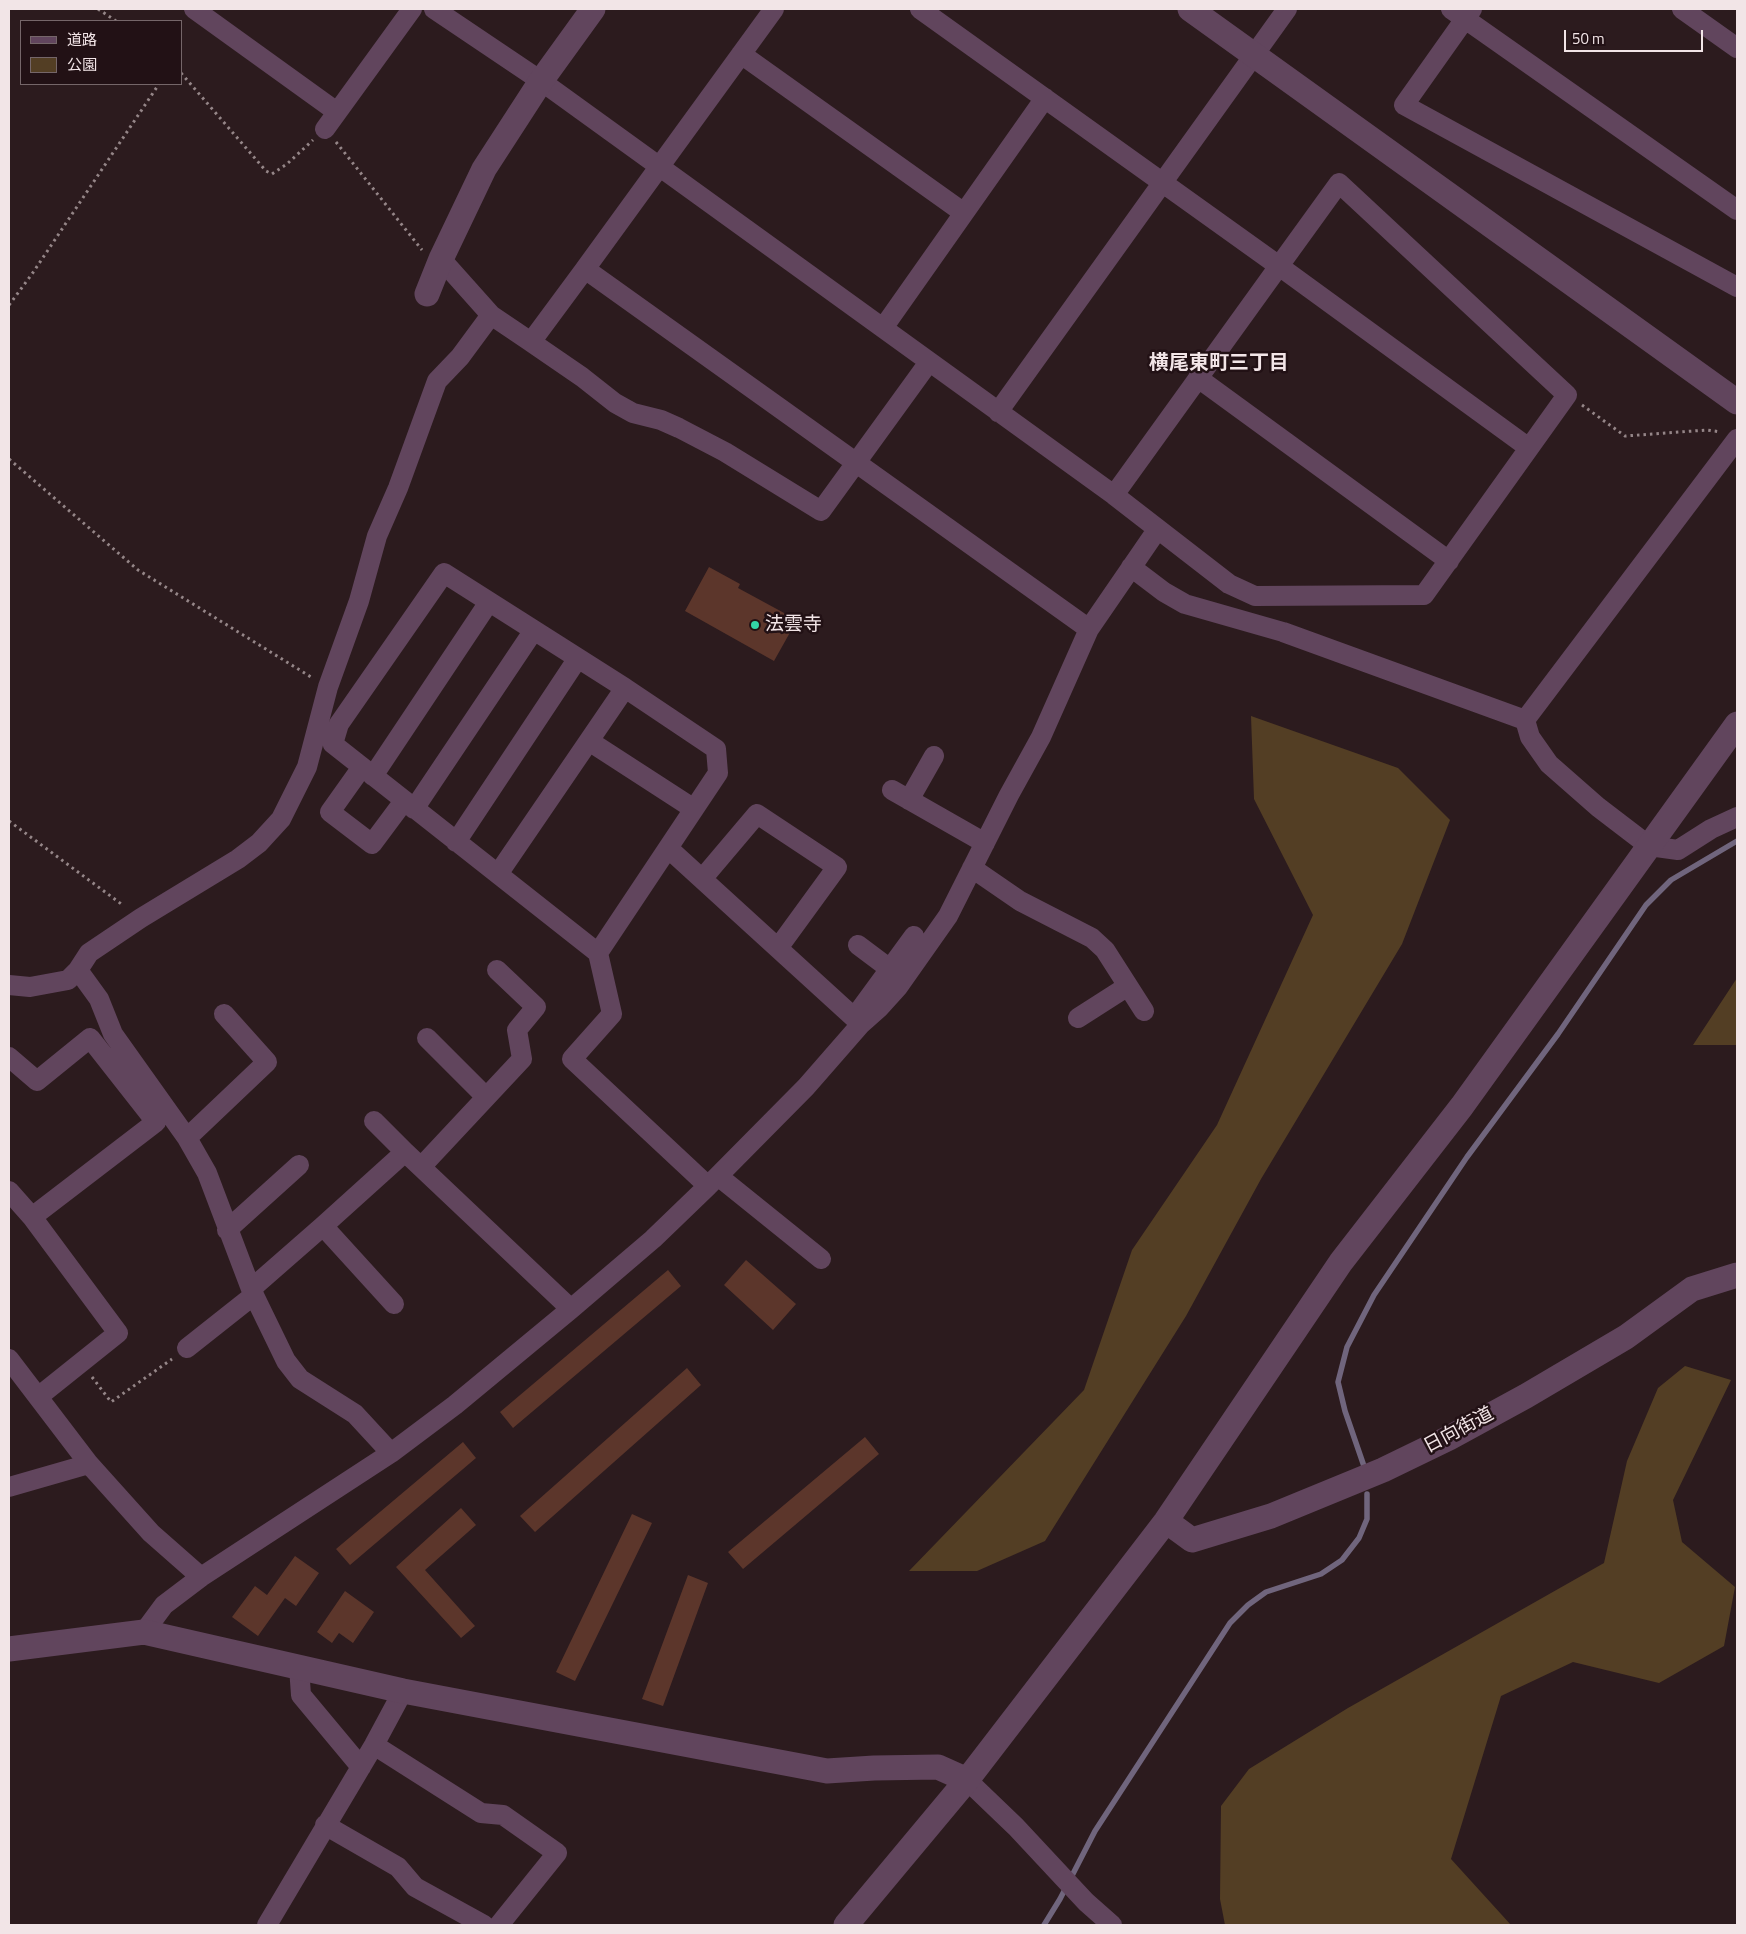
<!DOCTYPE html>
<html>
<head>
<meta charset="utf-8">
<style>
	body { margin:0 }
	#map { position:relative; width:1746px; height:1934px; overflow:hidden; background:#2c1b1e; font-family:"Titillium Web","Noto Sans JP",sans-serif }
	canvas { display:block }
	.frame { position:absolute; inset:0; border:10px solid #f2e5e7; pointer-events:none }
	.legend { position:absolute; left:20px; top:20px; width:162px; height:65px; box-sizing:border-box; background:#221115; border:1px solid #756669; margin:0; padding:6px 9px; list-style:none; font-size:15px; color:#f2e5e7 }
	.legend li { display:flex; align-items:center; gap:10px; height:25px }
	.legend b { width:25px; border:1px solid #756669 }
	.scale { position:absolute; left:1564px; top:30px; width:139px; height:22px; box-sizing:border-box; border:2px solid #f2e5e7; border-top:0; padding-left:6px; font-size:15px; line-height:18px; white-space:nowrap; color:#f2e5e7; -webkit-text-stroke:4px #221115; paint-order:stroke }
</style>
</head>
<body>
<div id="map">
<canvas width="1746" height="1934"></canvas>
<div class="frame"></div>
<ul class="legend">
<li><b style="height:6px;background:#61455d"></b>道路</li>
<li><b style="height:14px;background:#533e24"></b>公園</li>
</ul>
<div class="scale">50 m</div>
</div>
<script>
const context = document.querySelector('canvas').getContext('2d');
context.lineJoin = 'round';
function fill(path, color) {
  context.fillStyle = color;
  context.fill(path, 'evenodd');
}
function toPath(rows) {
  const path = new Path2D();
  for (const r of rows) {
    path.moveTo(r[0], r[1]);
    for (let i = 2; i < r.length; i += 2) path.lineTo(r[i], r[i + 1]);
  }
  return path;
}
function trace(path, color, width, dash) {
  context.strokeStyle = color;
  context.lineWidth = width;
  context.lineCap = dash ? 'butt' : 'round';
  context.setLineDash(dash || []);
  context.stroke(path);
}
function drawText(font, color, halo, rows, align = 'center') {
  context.font = font + ' "Titillium Web","Noto Sans JP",sans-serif';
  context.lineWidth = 5;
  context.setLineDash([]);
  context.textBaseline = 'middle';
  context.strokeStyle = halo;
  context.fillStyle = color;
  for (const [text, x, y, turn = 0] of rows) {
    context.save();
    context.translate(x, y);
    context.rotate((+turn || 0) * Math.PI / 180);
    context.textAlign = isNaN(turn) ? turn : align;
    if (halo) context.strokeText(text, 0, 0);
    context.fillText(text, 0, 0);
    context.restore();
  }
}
const green = toPath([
	[1251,716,1398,768,1450,820,1402,944,1261,1179,1186,1316,1045,1541,977,1571,909,1571,1084,1390,1132,1250,1217,1125,1313,915,1254,799],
	[1737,978,1737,1045,1693,1045],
	[1685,1366,1731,1380,1673,1500,1682,1542,1735,1587,1724,1646,1659,1683,1573,1662,1501,1696,1451,1859,1511,1925,1225,1925,1220,1899,1221,1806,1249,1769,1348,1708,1604,1563,1627,1461,1658,1388]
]);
const stream = toPath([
	[1366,1472,1345,1411,1338,1382,1347,1347,1374,1295,1467,1157,1558,1034,1646,905,1671,880,1737,841],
	[1044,1925,1060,1899,1095,1831,1230,1623,1248,1605,1266,1592,1321,1574,1342,1560,1359,1538,1367,1519,1367,1494]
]);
const building = toPath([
	[709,567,740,584,738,588,797,620,774,661,685,611],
	[746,1260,796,1304,773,1330,724,1285],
	[668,1270,681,1286,513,1428,500,1412],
	[687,1368,701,1385,535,1532,520,1516],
	[865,1437,879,1454,743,1569,728,1552],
	[463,1442,476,1458,350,1565,336,1549],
	[461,1508,476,1525,425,1570,475,1626,461,1638,396,1567],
	[632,1514,652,1523,575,1681,556,1672],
	[295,1556,319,1573,296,1606,285,1598,258,1636,232,1617,255,1586,267,1595],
	[688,1575,708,1583,663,1706,642,1699],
	[345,1591,374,1612,353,1643,339,1633,332,1643,317,1632]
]);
const path = toPath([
	[98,9,116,21],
	[181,73,266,171,272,174,287,164,313,140],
	[336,142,422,250],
	[9,305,32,274,159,84],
	[1582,405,1625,436,1707,430,1721,432],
	[9,459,138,570,311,677],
	[9,821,124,906],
	[92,1377,111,1402,172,1359]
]);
const minor = toPath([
	[194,9,337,112],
	[434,9,541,81,1114,495],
	[774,9,585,269,1089,629],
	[920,9,1279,266,1339,183,1567,395,1424,595,1255,596,1229,584,1114,495,1279,266,1529,448],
	[1451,9,1737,210],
	[1472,9,1404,105,1737,287],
	[1682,9,1737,48],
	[741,54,964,213],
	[325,129,412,9],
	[441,259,491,315,531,342,585,269],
	[883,328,1045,98],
	[531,342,582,377,615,403,633,413,661,420,679,428,725,452,821,511,929,362],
	[1198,378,1449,561],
	[998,412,1287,9],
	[1131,567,1164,592,1185,604,1283,632,1525,720,1530,737,1549,764,1598,807,1649,846,1678,850,1711,829,1737,817],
	[1525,720,1737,439],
	[589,741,694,809],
	[362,767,330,812,372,844,404,801],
	[373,776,489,602],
	[892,790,985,843],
	[909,800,934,756],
	[414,809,534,630],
	[456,842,578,658],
	[668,848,861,1024],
	[972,868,1020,901,1092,938,1105,950,1144,1011],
	[498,874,625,688],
	[702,879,757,814,837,867,778,948],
	[858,945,890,969],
	[598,953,718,773,716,749,625,688,444,573,339,724,333,744,598,953,612,1014,572,1059,708,1186],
	[78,970,99,999,113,1034,187,1138,207,1173,251,1289,286,1361,300,1379,355,1414,391,1453],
	[9,985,30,987,68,980,78,970,89,953,141,918,238,859,259,843,281,819,307,767,328,687,359,601,377,536,398,488,437,381,460,357,491,315],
	[854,1018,914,936],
	[1078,1018,1128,986],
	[427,1038,486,1097],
	[9,1057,37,1081,90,1038,156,1122,32,1217],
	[374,1121,405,1152],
	[187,1138,267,1062,224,1014],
	[421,1167,522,1059,517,1030,536,1007,497,970],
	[718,1176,821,1259],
	[9,1191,32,1217,118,1333,38,1397],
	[323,1226,394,1304],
	[227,1230,299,1165],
	[251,1289,323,1226,405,1152,571,1309],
	[187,1348,254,1295],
	[9,1359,89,1464,151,1533,201,1577],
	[9,1487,89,1464],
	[144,1632,164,1605,201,1577,391,1453,455,1405,571,1309,653,1239,708,1186,806,1087,861,1024,879,1008,898,987,948,916,1009,795,1041,737,1089,629,1157,530],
	[299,1667,301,1695,361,1767],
	[374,1745,481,1813,503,1815,557,1853,499,1925],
	[967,1780,1016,1827,1086,1902,1112,1925],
	[325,1825,398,1867,415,1887,484,1925],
	[267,1925,374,1745,403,1691]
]);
const tertiary = toPath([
	[1190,9,1737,402],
	[427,294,441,259,484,169,541,81,593,9],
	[1166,1521,1192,1540,1271,1516,1383,1470,1449,1438,1526,1396,1626,1337,1692,1289,1737,1275],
	[9,1649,144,1632,403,1691,827,1771,874,1768,938,1767,967,1780],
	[846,1925,967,1780,1166,1521,1341,1262,1462,1106,1737,724]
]);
const markers = [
	[755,625,5,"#33d4a8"]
];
const poiNames = [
	["法雲寺",765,625]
];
const streetNames = [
	["日向街道",1459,1431,-28]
];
const neighbourhoodNames = [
	["横尾東町三丁目",1219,364]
];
fill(green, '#533e24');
trace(stream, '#70657d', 5.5);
fill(building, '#5c362b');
trace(path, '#958688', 3, [2.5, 4]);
trace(minor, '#61455d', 20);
trace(tertiary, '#61455d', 25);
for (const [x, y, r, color] of markers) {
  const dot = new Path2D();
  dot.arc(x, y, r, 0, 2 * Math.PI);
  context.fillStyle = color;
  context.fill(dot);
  trace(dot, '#221115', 2);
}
drawText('19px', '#f2e5e7', '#221115', poiNames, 'left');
drawText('19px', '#f2e5e7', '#221115', streetNames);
drawText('bold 20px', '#f2e5e7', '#221115', neighbourhoodNames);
</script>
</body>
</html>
